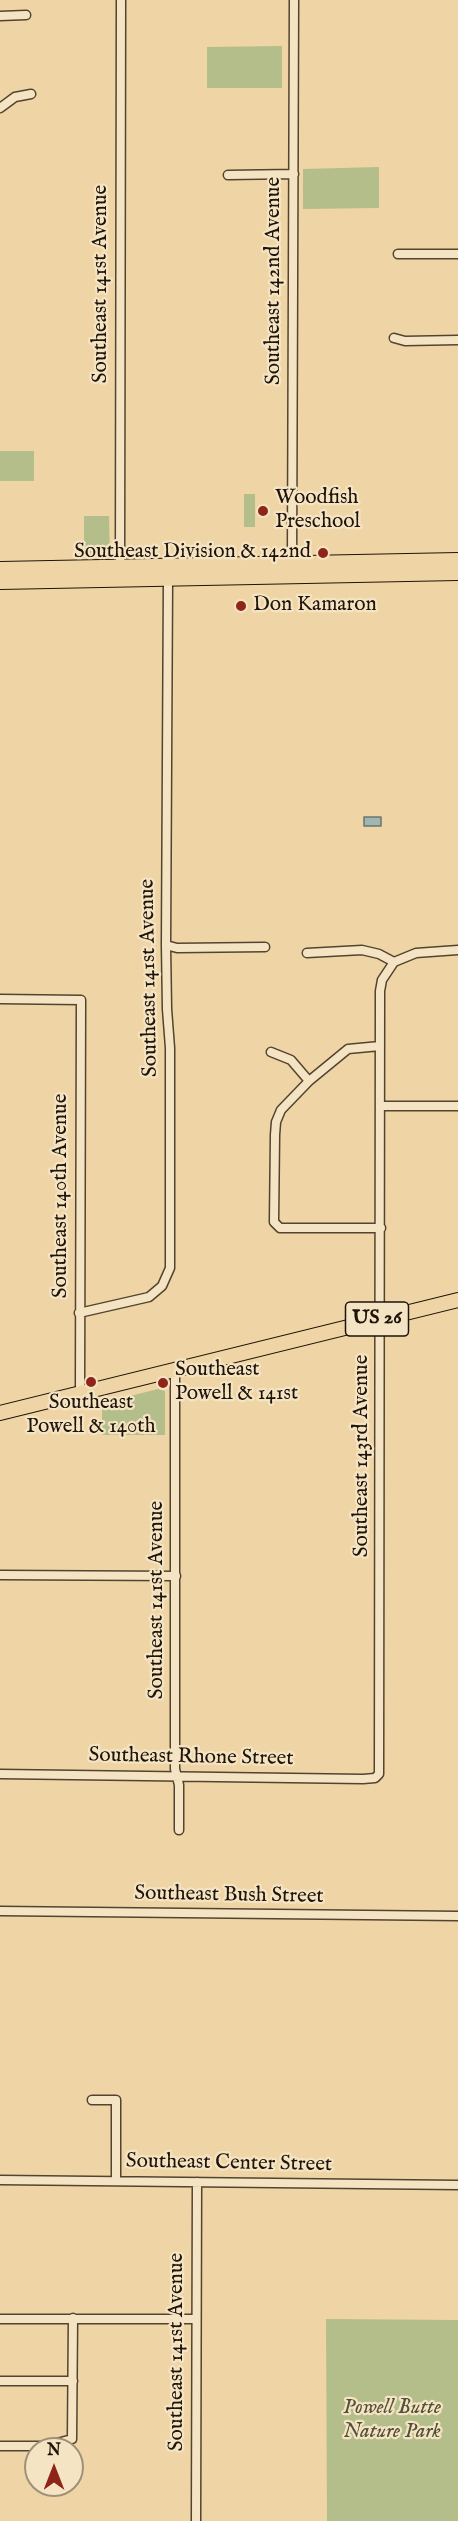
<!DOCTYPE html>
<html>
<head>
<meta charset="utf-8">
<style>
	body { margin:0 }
	#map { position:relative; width:458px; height:2521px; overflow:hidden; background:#efd5a5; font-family:"IM FELL English",serif }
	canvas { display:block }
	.north { position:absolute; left:24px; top:2437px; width:60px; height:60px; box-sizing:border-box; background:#f5e4c4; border:2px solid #9f9179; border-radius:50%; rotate:0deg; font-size:16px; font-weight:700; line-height:24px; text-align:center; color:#1e1408 }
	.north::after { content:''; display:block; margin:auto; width:21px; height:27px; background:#8f2418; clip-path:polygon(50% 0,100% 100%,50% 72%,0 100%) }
</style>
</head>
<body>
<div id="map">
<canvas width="458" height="2521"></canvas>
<div class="north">N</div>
</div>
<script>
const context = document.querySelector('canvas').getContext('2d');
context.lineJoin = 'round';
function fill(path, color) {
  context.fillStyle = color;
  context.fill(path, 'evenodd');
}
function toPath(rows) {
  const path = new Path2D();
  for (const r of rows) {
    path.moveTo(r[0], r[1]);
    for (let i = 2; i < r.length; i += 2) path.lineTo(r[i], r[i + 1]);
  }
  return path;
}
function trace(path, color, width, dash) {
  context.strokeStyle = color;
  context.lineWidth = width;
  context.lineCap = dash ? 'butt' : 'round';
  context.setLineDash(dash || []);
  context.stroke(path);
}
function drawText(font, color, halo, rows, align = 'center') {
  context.font = font + ' "IM FELL English",serif';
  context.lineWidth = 4.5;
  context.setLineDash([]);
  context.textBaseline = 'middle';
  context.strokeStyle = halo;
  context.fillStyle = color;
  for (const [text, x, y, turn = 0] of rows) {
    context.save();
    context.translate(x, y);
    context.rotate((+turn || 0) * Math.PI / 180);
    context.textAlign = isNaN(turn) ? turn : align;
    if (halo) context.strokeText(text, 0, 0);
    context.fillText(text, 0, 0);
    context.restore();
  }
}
const green = toPath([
	[282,46,282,88,207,88,207,47],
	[379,167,379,208,303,209,303,169],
	[0,451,34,451,34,481,0,481],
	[244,494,255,494,255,527,244,527],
	[84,516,109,516,110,555,84,555],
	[158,1389,165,1391,165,1435,102,1435,102,1403],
	[326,2319,458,2320,458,2521,327,2521]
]);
const water = toPath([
	[364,817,381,817,381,826,364,826,364,817]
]);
const street = toPath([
	[0,16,26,15],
	[0,108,15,97,31,94],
	[228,175,294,174],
	[398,254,458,254],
	[394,338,405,341,458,340],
	[292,563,294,0],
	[120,568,121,0],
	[166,945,177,948,265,947],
	[307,953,362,950,379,954,394,962,416,953,458,950],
	[0,999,81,1000,80,1393],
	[380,1046,348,1049,309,1081,281,1110,276,1122,275,1135,274,1222,280,1228,381,1228],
	[271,1052,291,1060,309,1081],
	[380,1106,458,1106],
	[79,1313,149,1297,162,1286,170,1268,170,1048,167,1009,166,945,168,580],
	[175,1369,175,1769,179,1785,179,1830],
	[0,1575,176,1576],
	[0,1774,363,1779,375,1778,379,1774,380,991,382,980,394,962],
	[0,1911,458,1916],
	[92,2100,116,2100,116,2181],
	[0,2180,458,2185],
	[0,2319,195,2319],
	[0,2381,73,2381],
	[0,2446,46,2446,72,2439,73,2318],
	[196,2521,197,2182]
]);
const primary = toPath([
	[0,569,458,560],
	[0,582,458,573],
	[0,1413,458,1300]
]);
const markers = [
	[263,511,6,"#8f2418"],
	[323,553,6,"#8f2418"],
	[241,606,6,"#8f2418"],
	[91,1382,6,"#8f2418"],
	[163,1383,6,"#8f2418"]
];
const shields = [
	[377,1319,63]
];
const shieldNames = [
	["US 26",377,1319]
];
const streetNames = [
	["Southeast 142nd Avenue",275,281,-90],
	["Southeast 141st Avenue",102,284,-90],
	["Southeast 141st Avenue",150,978,-91],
	["Southeast 140th Avenue",62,1196,-90],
	["Southeast 143rd Avenue",363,1456,-90],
	["Southeast 141st Avenue",158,1600,-90],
	["Southeast Rhone Street",191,1758,1],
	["Southeast Bush Street",229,1896,1],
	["Southeast Center Street",229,2164,1],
	["Southeast 141st Avenue",178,2352,-90]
];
const poiNames = [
	["Woodfish",275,499],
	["Preschool",275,523],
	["Southeast Division & 142nd",311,553,"right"],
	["Don Kamaron",253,606],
	["Southeast",175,1371],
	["Powell & 141st",175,1395],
	["Southeast",91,1404,"center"],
	["Powell & 140th",91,1428,"center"]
];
const parkNames = [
	["Powell Butte",392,2409],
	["Nature Park",392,2433]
];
fill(green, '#b3be8b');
fill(water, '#9fb6b3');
trace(water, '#6b756f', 1.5);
trace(street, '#52442f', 11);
trace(primary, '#1e1408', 16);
trace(street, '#f5e4c4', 8);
trace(primary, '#efd5a5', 14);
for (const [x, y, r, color] of markers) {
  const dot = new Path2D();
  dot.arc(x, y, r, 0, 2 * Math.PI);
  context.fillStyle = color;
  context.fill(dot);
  trace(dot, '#f5e4c4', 2);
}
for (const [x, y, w] of shields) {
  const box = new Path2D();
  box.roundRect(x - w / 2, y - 17, w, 34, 4.5);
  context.fillStyle = '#f5e4c4';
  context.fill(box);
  trace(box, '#1e1408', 1.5);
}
drawText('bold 20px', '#1e1408', null, shieldNames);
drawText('21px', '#1e1408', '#f5e4c4', streetNames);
drawText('21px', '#1e1408', '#f5e4c4', poiNames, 'left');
drawText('italic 21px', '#525036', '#f5e4c4', parkNames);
</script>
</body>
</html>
